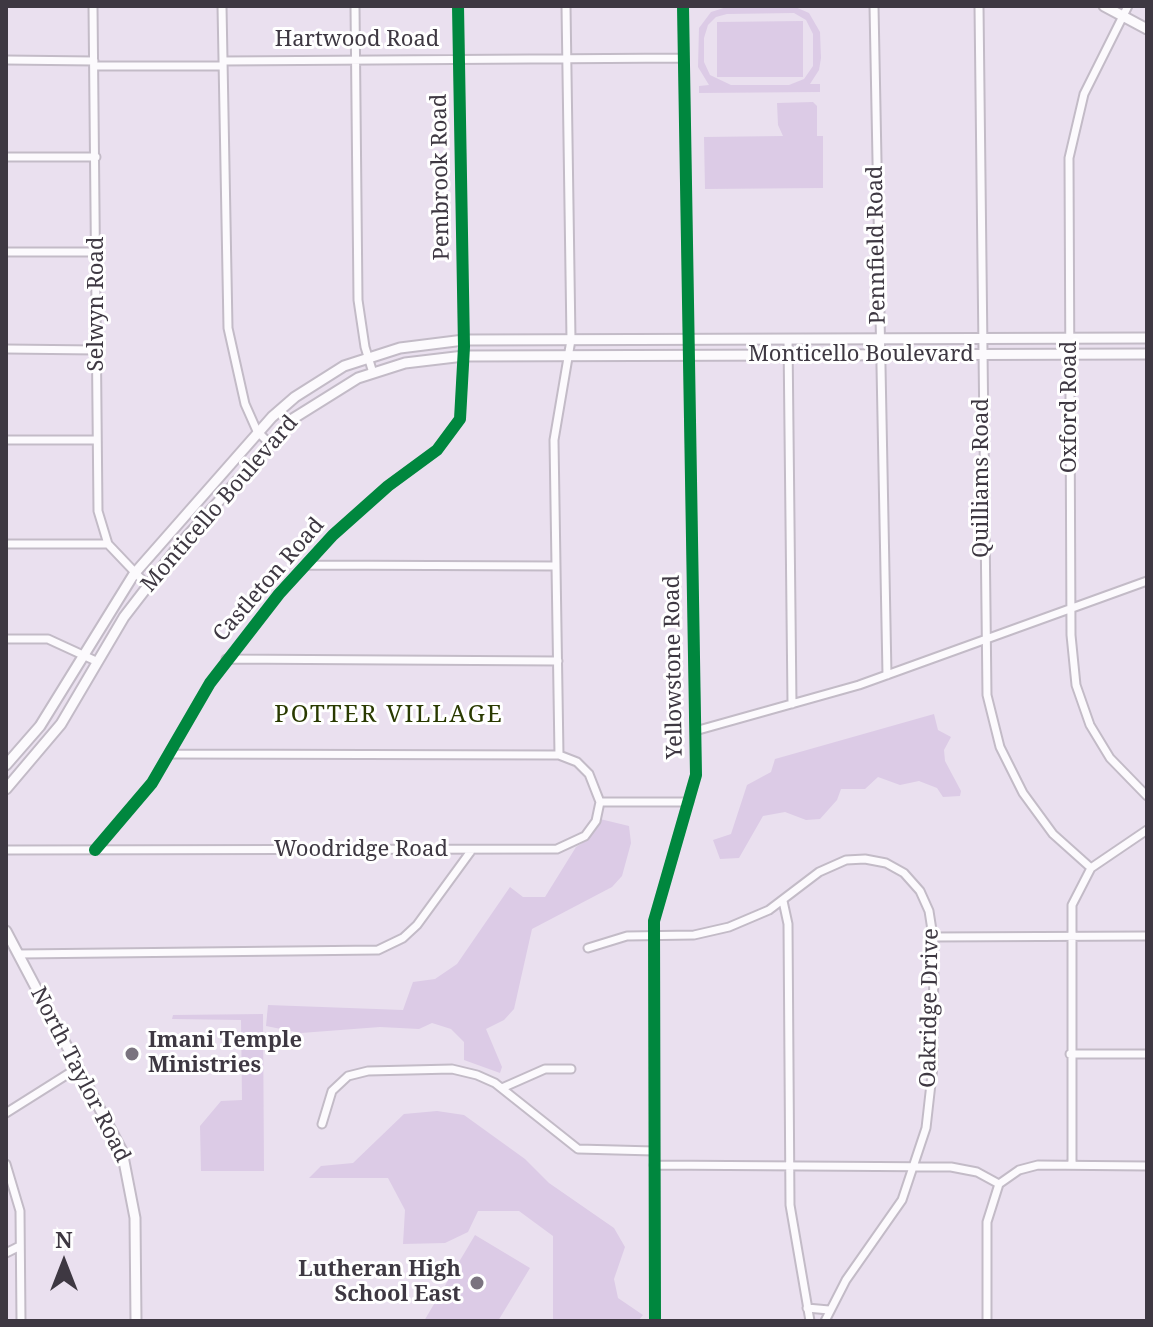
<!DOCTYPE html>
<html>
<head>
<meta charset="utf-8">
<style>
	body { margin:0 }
	#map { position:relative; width:1153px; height:1327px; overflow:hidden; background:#eae0ef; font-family:"Noto Serif",serif }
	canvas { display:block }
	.frame { position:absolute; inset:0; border:8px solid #3e3842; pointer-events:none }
	.north { position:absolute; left:24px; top:1223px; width:80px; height:80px; -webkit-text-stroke:6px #fff; paint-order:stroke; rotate:0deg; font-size:22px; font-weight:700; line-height:32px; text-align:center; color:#3e3842 }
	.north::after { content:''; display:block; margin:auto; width:28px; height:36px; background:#3e3842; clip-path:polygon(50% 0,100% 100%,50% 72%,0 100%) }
</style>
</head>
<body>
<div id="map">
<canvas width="1153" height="1327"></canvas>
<div class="frame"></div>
<div class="north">N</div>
</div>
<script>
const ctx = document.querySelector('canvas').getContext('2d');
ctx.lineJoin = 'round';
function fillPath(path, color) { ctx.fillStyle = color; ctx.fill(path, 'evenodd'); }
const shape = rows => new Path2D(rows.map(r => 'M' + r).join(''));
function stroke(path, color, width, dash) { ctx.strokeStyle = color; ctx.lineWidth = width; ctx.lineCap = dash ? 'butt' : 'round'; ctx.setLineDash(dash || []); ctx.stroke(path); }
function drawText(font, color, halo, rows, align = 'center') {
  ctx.font = font + ' "Noto Serif",serif'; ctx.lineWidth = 6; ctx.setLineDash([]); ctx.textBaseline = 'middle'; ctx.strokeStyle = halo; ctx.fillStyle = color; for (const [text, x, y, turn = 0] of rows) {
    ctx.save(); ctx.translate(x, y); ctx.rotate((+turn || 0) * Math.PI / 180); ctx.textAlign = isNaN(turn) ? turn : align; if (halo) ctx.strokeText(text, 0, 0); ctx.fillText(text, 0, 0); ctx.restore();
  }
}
const green = shape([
	[730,6,793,6,809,13,820,32,821,58,819,70,810,84,820,84,820,92,699,93,699,86,709,85,698,67,699,28,711,12],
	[794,13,806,20,813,34,813,66,804,79,789,85,731,85,710,75,704,62,704,38,708,25,716,17,727,14],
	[803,21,803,77,717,77,717,22],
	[813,102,817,106,817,136,823,136,823,188,705,189,704,137,783,136,778,125,777,103],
	[934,714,938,730,951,737,944,750,945,761,961,791,960,796,943,797,937,788,919,781,900,785,878,777,865,789,841,789,837,800,820,819,806,820,785,812,763,816,739,858,720,859,713,840,731,834,747,785,771,772,775,759],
	[600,819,629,826,631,843,622,876,612,887,532,929,514,1009,504,1020,486,1029,502,1067,500,1073,464,1060,464,1042,451,1029,432,1023,419,1029,380,1027,301,1033,266,1026,268,1005,403,1010,413,982,435,979,457,964,510,887,523,897,545,897,576,847,589,839],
	[263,1014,264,1171,201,1171,200,1126,221,1101,242,1100,241,1020,172,1019,173,1015],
	[437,1111,464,1115,525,1159,549,1183,614,1228,625,1247,614,1279,618,1298,643,1315,638,1321,553,1321,553,1236,519,1211,478,1211,468,1232,445,1243,403,1244,405,1210,388,1178,309,1178,321,1166,353,1163,404,1114],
	[475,1235,530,1268,498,1321,424,1321]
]);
const street = shape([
	[93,6,98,511,108,544,147,585],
	[222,6,228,328,245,404,257,431,269,443],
	[355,6,358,300,365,347,373,373],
	[874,6,887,675],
	[979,6,987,695,1000,747,1023,793,1053,834,1091,868],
	[1128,6,1084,94,1069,158,1071,635,1076,685,1090,725,1110,758,1147,796],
	[6,60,94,61],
	[223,61,684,58],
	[94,66,223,66],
	[6,157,96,157],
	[6,252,97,252],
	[788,339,792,704],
	[6,349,97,350],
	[6,440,96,440],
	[6,544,108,544],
	[306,565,556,566],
	[6,639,48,639,98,662],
	[226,659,558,661],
	[695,731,859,685,1147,581],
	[172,754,559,755,577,762,589,774,600,802],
	[559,755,554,440,571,340,566,6],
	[6,850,557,849,585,836,596,821,600,802,689,802],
	[95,850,152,783,210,683,279,594,333,535,388,486,437,450,460,419,464,347,458,6],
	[783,901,788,924,790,1205,810,1321],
	[933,937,1147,936],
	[588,948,627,936,694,935,729,927,769,910,819,872,846,860,865,859,886,863,904,873,920,891,929,911,934,943,933,1066,926,1128,902,1200,846,1280,825,1321],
	[19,954,378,950,403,938,417,925,471,851],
	[1070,1054,1147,1054],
	[502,1088,545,1069,571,1069],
	[6,1113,79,1067],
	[322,1124,332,1091,348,1076,368,1071,452,1069,477,1075,495,1083,578,1149,654,1151],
	[6,1164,20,1211,21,1321],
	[654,1165,951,1167,977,1172,999,1184,1019,1170,1038,1165,1147,1166],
	[1072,1165,1072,905,1091,868,1147,830],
	[6,1253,20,1246],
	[807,1308,829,1310],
	[655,1321,654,921,696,775,683,6],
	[987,1321,987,1222,999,1184]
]);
const secondary = shape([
	[1104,6,1147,29],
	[6,765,40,726,134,574,272,417,295,397,344,366,400,348,464,340,1147,338],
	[6,789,61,724,124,617,181,543,294,418,358,378,405,363,464,356,1147,354],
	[6,931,122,1151,135,1218,136,1321]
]);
const cycleway = shape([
	[95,850,152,783,210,683,279,594,333,535,388,486,437,450,460,419,464,347,458,6],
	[655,1321,654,921,696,775,683,6]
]);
const markers = [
	[132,1054,8,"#7a737f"],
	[477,1283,8,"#7a737f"]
];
const streetNames = [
	["Hartwood Road",357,40],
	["Pembrook Road",441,177,-91],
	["Pennfield Road",877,245,-91],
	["Selwyn Road",97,304,-90],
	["Monticello Boulevard",861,355],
	["Oxford Road",1070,407,-90],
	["Quilliams Road",982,478,-90],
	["Monticello Boulevard",220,504,-49],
	["Castleton Road",269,580,-49],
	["Yellowstone Road",674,667,-91],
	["Woodridge Road",361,850],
	["Oakridge Drive",930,1008,-89],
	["North Taylor Road",80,1075,63]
];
const poiNames = [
	["Imani Temple",148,1041],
	["Ministries",148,1066],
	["Lutheran High",461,1270,"right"],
	["School East",461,1295,"right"]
];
const neighbourhoodNames = [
	["POTTER VILLAGE",389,715]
];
fillPath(green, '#dccbe6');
stroke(street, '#c3bbc7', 11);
stroke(secondary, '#c3bbc7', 13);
stroke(street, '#fcfafd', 7);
stroke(secondary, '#fcfafd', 9);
stroke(cycleway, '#00873e', 12);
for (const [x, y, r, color] of markers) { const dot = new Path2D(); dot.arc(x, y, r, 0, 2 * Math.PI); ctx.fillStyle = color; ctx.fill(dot); stroke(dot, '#fff', 3); }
drawText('22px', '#3e3842', '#fff', streetNames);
drawText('bold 22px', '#3e3842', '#fff', poiNames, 'left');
ctx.letterSpacing = '2px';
drawText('24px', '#2a3a01', '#fff', neighbourhoodNames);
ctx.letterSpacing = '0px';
</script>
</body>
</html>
